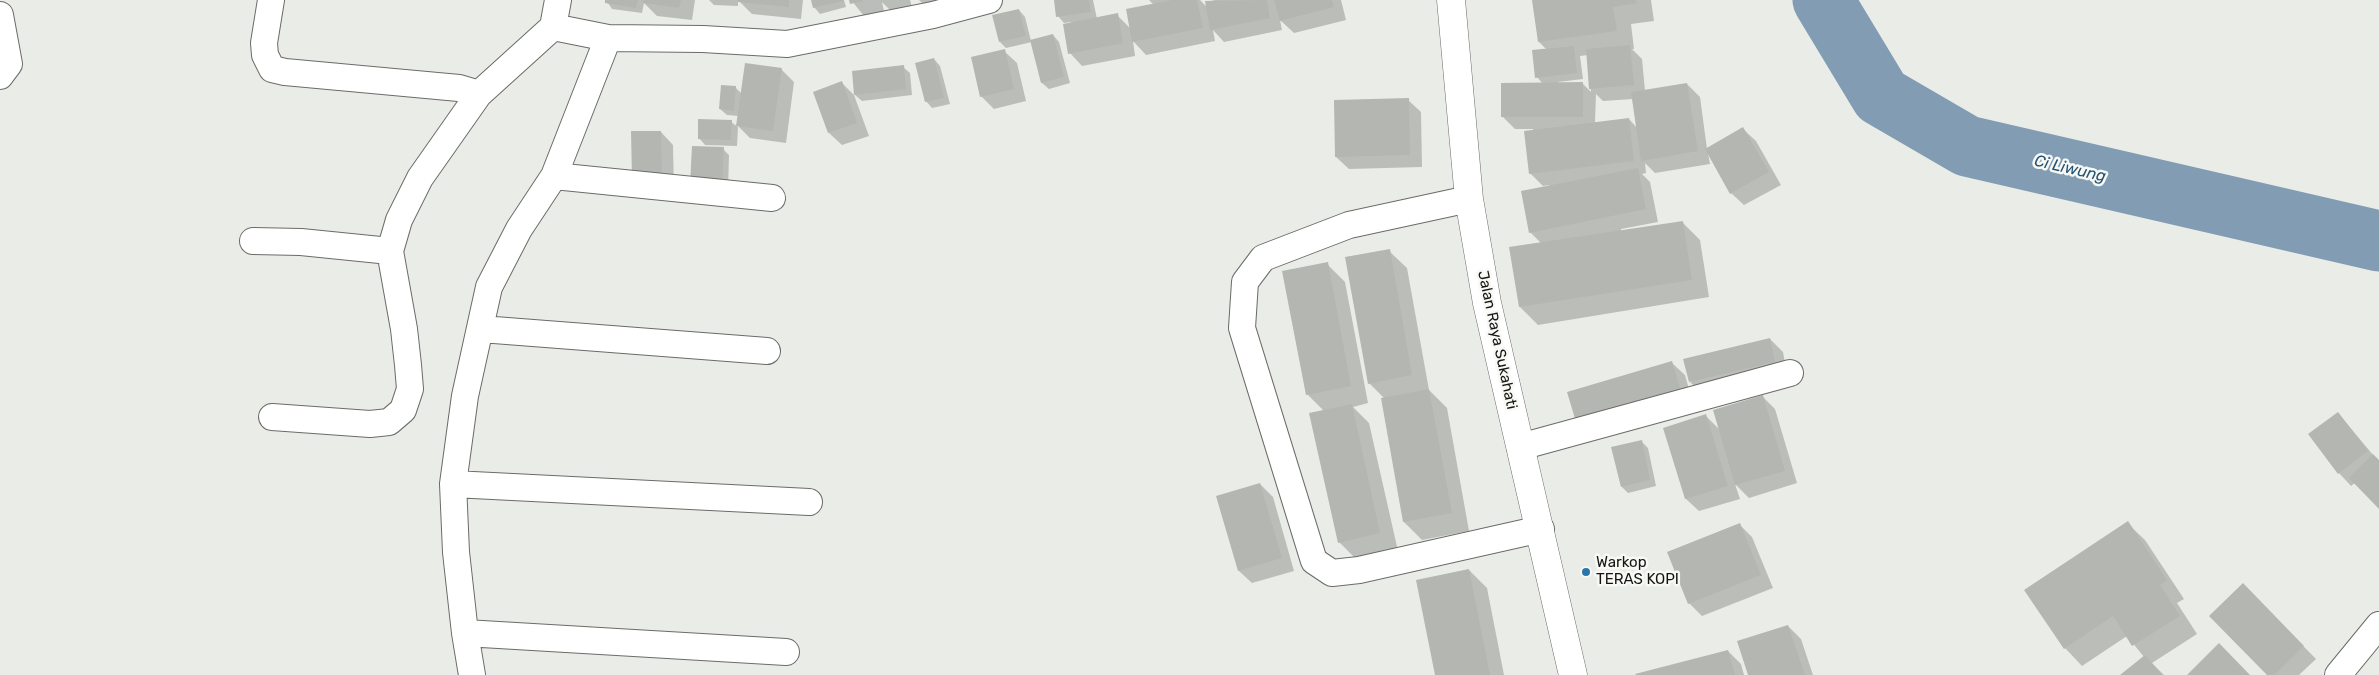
<!DOCTYPE html>
<html>
<head>
<meta charset="utf-8">
<style>
	body { margin:0 }
	canvas { display:block; background:#eaece7 }
</style>
</head>
<body>
<canvas width="2379" height="675"></canvas>
<script>
const ctx = document.querySelector('canvas').getContext('2d');
ctx.lineJoin = 'round';
function fillPath(path, color) { ctx.fillStyle = color; ctx.fill(path, 'evenodd'); }
const shape = rows => new Path2D(rows.map(r => 'M' + r).join(''));
function stroke(path, color, width, dash) { ctx.strokeStyle = color; ctx.lineWidth = width; ctx.lineCap = dash ? 'butt' : 'round'; ctx.setLineDash(dash || []); ctx.stroke(path); }
function drawText(font, color, halo, rows, align = 'center') {
  ctx.font = font + ' Rubik,sans-serif'; ctx.lineWidth = 5; ctx.setLineDash([]); ctx.textBaseline = 'middle'; ctx.strokeStyle = halo; ctx.fillStyle = color; for (const [text, x, y, turn = 0] of rows) {
    ctx.save(); ctx.translate(x, y); ctx.rotate((+turn || 0) * Math.PI / 180); ctx.textAlign = isNaN(turn) ? turn : align; if (halo) ctx.strokeText(text, 0, 0); ctx.fillText(text, 0, 0); ctx.restore();
  }
}
const shadow = shape([
	[606,0,695,0,692,20,657,16,644,3,642,13,612,9],
	[709,0,803,0,801,19,752,14,738,0,738,6,714,5],
	[812,0,844,0,846,7,820,14,814,7],
	[851,0,910,0,912,7,892,12,882,2,884,11,864,16],
	[919,0,940,0,923,4],
	[1055,0,1093,0,1097,19,1117,15,1130,28,1154,5,1149,0,1200,0,1207,7,1206,2,1215,0,1341,0,1346,20,1294,33,1280,20,1282,30,1224,42,1213,30,1215,41,1146,55,1133,41,1135,56,1082,66,1070,53,1071,22,1064,23,1058,16],
	[1533,0,1651,0,1654,21,1631,24,1634,49,1632,49,1642,59,1645,91,1687,84,1700,97,1707,149,1743,129,1756,141,1781,185,1744,205,1731,193,1708,153,1710,164,1655,173,1645,163,1646,173,1642,174,1650,182,1658,222,1621,229,1621,231,1682,222,1700,240,1709,297,1538,325,1520,307,1511,248,1542,244,1530,232,1549,187,1549,185,1543,186,1530,173,1533,129,1515,129,1502,116,1543,84,1537,77,1547,50,1539,42],
	[1588,55,1591,92,1583,84,1558,84,1558,82,1583,79,1580,56],
	[1596,94,1603,101,1633,99,1637,128,1629,119,1595,123],
	[1019,10,1025,17,1031,41,1053,35,1059,42,1070,83,1049,89,1042,83,1032,42,1006,48,1000,42],
	[1004,51,1017,63,1026,101,994,109,981,96],
	[934,59,940,66,950,104,932,108,926,101],
	[903,67,910,73,912,95,862,101,855,95],
	[781,69,794,82,786,143,750,138,738,126,739,116,727,115,720,109,735,87,742,94],
	[841,82,854,95,869,136,842,145,829,133],
	[1408,100,1421,112,1422,167,1349,169,1336,157],
	[731,122,738,127,737,146,705,145,699,138],
	[661,132,673,145,674,191,646,192],
	[723,149,729,155,728,192,698,191],
	[1389,251,1407,268,1429,390,1447,408,1469,531,1422,540,1404,522,1385,399,1369,383],
	[1327,264,1345,282,1368,403,1353,407,1369,423,1398,551,1357,560,1339,542,1324,411,1307,394],
	[1770,339,1783,352,1787,374,1703,394,1690,382],
	[1672,363,1685,375,1693,404,1590,434],
	[1762,396,1775,409,1797,483,1749,498,1735,484,1740,499,1699,511,1686,499,1706,416,1720,430],
	[2338,413,2379,462,2379,507,2355,483,2351,486,2339,473],
	[1641,441,1648,448,1656,486,1628,493,1622,487],
	[1260,484,1273,497,1294,571,1252,583,1239,571],
	[2127,523,2145,540,2184,599,2177,603,2197,634,2152,663,2164,675,2122,675,2144,657,2127,636,2082,666,2065,648],
	[1739,524,1752,537,1773,588,1702,616,1689,603],
	[1469,570,1487,588,1504,675,1436,675],
	[2243,585,2316,659,2299,675,2268,675],
	[1788,626,1801,639,1813,675,1749,675],
	[1728,651,1741,664,1744,675,1638,675]
]);
const river = shape([
	[1823,0,1881,96,1967,146,2379,241]
]);
const building = shape([
	[605,0,638,0,636,8,605,3],
	[643,0,681,0,679,8,643,3],
	[738,0,789,0,789,7,738,2],
	[811,0,843,0,843,1,813,8],
	[849,0,863,0,863,1,850,4],
	[1054,0,1089,0,1091,12,1056,17],
	[1172,0,1197,0,1203,28,1132,42,1126,9],
	[1267,0,1270,18,1210,30,1205,1],
	[1274,0,1332,0,1334,7,1280,21],
	[1532,0,1636,0,1637,3,1613,7,1617,31,1538,42],
	[1019,9,1026,36,999,42,992,15],
	[1118,13,1123,43,1068,54,1063,24],
	[1053,34,1064,77,1041,83,1030,40],
	[1630,45,1634,85,1589,89,1586,49],
	[1574,46,1577,73,1535,78,1532,50],
	[1005,49,1014,89,980,97,971,57],
	[934,58,944,98,925,102,915,63],
	[745,63,782,68,773,131,736,126],
	[904,65,906,89,854,95,852,71],
	[842,81,857,123,828,133,813,92],
	[1583,82,1583,117,1501,117,1501,83],
	[1687,83,1698,151,1641,161,1631,92],
	[721,85,736,86,734,111,719,109],
	[1409,98,1410,155,1335,157,1334,100],
	[1629,118,1634,161,1529,174,1524,131],
	[698,119,732,120,731,140,698,139],
	[1743,127,1769,172,1730,194,1705,149],
	[631,131,661,131,662,179,632,180],
	[692,146,724,147,722,186,690,185],
	[1638,168,1646,209,1529,233,1521,191],
	[1683,221,1692,280,1519,307,1509,247],
	[1390,249,1412,375,1368,384,1345,257],
	[1328,262,1351,386,1306,395,1282,271],
	[1770,338,1775,362,1689,382,1683,359],
	[1672,361,1681,391,1576,422,1567,392],
	[1429,389,1452,513,1403,522,1381,398],
	[1763,395,1785,471,1735,485,1713,410],
	[1352,404,1380,533,1338,543,1309,413],
	[2338,412,2368,451,2338,474,2308,434],
	[1706,414,1728,486,1685,499,1663,428],
	[1642,440,1650,480,1621,487,1611,447],
	[2373,454,2379,460,2379,509,2349,478],
	[1260,483,1282,558,1238,571,1216,496],
	[2128,521,2167,580,2160,585,2180,616,2132,646,2113,616,2064,649,2024,590],
	[1740,523,1761,575,1688,604,1667,552],
	[1469,569,1490,675,1435,675,1416,580],
	[2243,583,2304,646,2274,675,2267,675,2209,616],
	[1788,625,1805,675,1748,675,1737,641],
	[2219,643,2250,675,2187,675],
	[1728,650,1735,675,1636,675,1635,674],
	[2145,655,2162,675,2120,675]
]);
const minor = shape([
	[271,0,264,43,265,55,272,69,285,72,459,88,479,94],
	[0,15,9,64,0,76],
	[553,27,558,0],
	[554,176,772,198],
	[1469,199,1349,225,1263,258,1245,282,1242,328,1314,561,1332,573,1359,570,1541,529],
	[253,241,301,242,390,251],
	[481,329,767,351],
	[272,417,370,424,389,422,403,410,410,389,408,365,404,329,390,251,399,220,420,178,479,94,553,27,608,38,703,39,787,44,933,15,989,0],
	[1520,447,1790,373],
	[453,484,809,502],
	[465,633,786,652],
	[472,675,465,633,456,552,453,484,465,396,489,287,519,229,554,176,608,38],
	[2338,675,2379,625]
]);
const secondary = shape([
	[1451,0,1469,199,1487,303,1573,675]
]);
const markers = [
	[1586,572,5,"#2a76a9"]
];
const streetNames = [
	["Jalan Raya Sukahati",1497,340,78]
];
const poiNames = [
	["Warkop",1596,563],
	["TERAS KOPI",1596,580]
];
const waterNames = [
	["Ci Liwung",2070,169,13]
];
fillPath(shadow, '#0003');
stroke(river, '#829db3', 61);
fillPath(building, '#b4b6b1');
stroke(minor, '#6b6c68', 28);
stroke(secondary, '#6b6c68', 29);
stroke(minor, '#fff', 26);
stroke(secondary, '#fff', 28);
for (const [x, y, r, color] of markers) { const dot = new Path2D(); dot.arc(x, y, r, 0, 2 * Math.PI); ctx.fillStyle = color; ctx.fill(dot); stroke(dot, '#f8f9f4', 2); }
drawText('15px', '#151614', '#f8f9f4', streetNames);
drawText('15px', '#151614', '#f8f9f4', poiNames, 'left');
drawText('italic 16px', '#235273', '#f8f9f4', waterNames);
</script>
</body>
</html>
